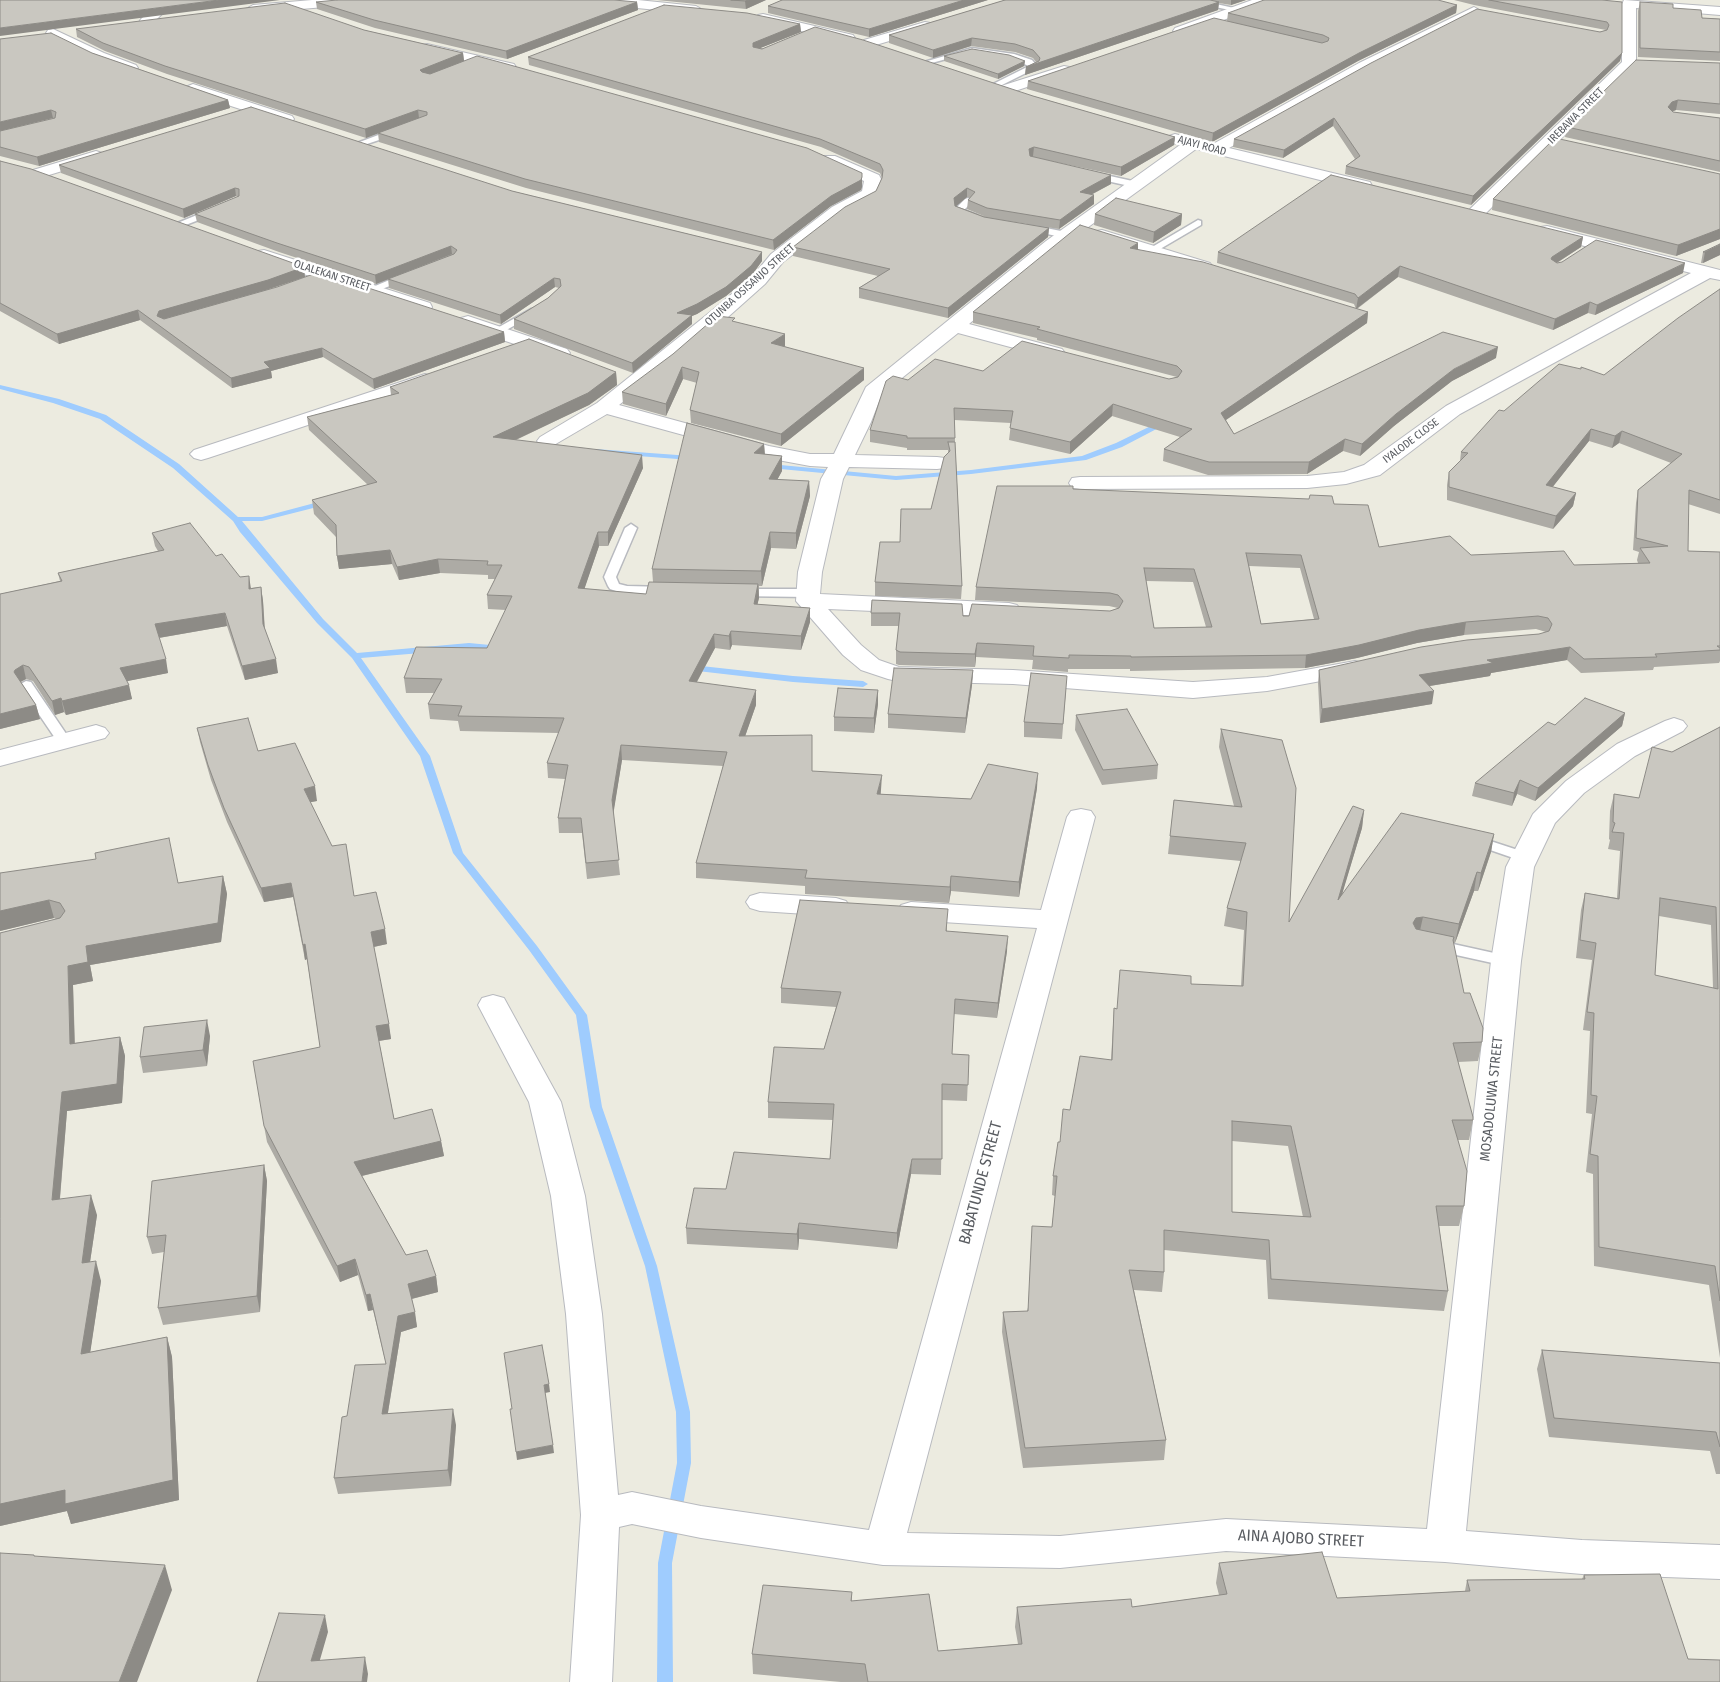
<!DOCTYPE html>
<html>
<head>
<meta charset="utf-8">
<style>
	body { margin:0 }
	canvas { display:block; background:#ecebe0 }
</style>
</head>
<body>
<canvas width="1720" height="1682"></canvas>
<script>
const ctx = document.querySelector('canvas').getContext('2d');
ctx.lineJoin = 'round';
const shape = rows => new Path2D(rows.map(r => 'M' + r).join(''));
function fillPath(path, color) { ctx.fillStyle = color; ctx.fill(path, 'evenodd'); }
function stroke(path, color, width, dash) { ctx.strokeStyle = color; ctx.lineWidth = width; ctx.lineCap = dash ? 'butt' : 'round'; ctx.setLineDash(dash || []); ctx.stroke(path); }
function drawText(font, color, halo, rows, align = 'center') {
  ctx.font = font + ' "Fira Sans Condensed",sans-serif'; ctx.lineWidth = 5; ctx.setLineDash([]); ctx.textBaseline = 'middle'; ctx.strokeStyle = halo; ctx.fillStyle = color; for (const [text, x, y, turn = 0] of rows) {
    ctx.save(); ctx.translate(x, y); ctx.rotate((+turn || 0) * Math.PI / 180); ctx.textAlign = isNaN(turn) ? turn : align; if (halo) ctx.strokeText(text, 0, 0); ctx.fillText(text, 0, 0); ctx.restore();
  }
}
const stream = shape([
	[0,385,59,399,106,415,179,464,238,517,262,517,326,500,329,500,329,504,262,521,242,521,323,619,357,653,469,643,501,646,505,649,501,652,469,649,361,658,430,756,463,853,537,946,587,1015,602,1107,657,1266,690,1412,691,1463,672,1563,673,1682,657,1682,658,1563,677,1463,676,1412,645,1266,590,1107,576,1015,529,950,453,853,420,756,352,658,317,623,240,532,233,521,173,468,100,419,53,403,0,389,0,385],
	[1161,421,1164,421,1168,423,1122,447,1086,460,971,474,896,480,770,468,766,466,770,464,896,476,971,470,1082,456,1116,443,1161,421],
	[595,449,691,456,695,458,691,460,598,453,594,451,595,449],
	[692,665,793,676,863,681,868,684,863,687,793,682,689,670,688,668,692,665]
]);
const lane = shape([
	[1182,0,1198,0,1243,10,1239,12,1182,0],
	[972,48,1014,54,1032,60,1038,67,996,88,993,88,993,84,1029,66,1009,58,972,52,928,64,924,62,972,48],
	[397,128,401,131,400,133,361,146,357,143,397,128],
	[1092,172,1137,182,1139,184,1134,187,1089,177,1089,173,1092,172],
	[968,198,973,201,964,210,977,215,977,219,971,219,953,211,965,199,968,198],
	[214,208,217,209,217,213,183,226,180,227,175,224,214,208],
	[1198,220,1201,221,1201,225,1155,252,1149,252,1147,250,1198,220],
	[1031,225,1066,232,1071,235,1066,238,1028,230,1028,226,1031,225],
	[406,273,410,274,410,278,377,291,369,291,368,289,406,273],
	[531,309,535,310,535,314,501,333,493,333,492,331,531,309],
	[631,524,637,528,616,577,619,584,627,586,667,587,672,588,673,591,672,594,625,594,610,589,608,586,604,577,625,528,631,524],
	[740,589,808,589,814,593,808,597,735,596,734,593,735,590,740,589],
	[26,681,31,682,71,741,69,744,59,744,57,741,19,685,26,681],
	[1472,835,1530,854,1533,857,1530,860,1525,862,1467,842,1465,839,1467,836,1472,835],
	[1435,940,1512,957,1514,961,1512,965,1506,966,1429,949,1427,945,1429,941,1435,940]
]);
const street = shape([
	[161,0,176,0,151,25,141,25,139,22,141,19,161,0],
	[312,0,368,0,361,4,253,13,246,9,253,5,312,0],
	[591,0,638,0,696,6,703,10,696,14,598,4,591,0],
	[1252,0,1272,0,1270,3,1185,34,1175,34,1173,31,1175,28,1252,0],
	[1624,0,1720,7,1720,15,1636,8,1636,63,1634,66,1482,217,1476,218,1470,217,1467,213,1470,209,1622,62,1622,4,1624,0],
	[1474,7,1481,11,1479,14,1369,69,1229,148,1370,182,1372,186,1370,190,1364,191,1196,149,1058,249,969,324,1062,349,1065,353,1062,357,1055,359,958,333,882,394,871,422,855,455,937,457,945,458,948,463,945,468,937,469,849,467,843,479,822,572,820,594,1009,603,1017,605,1021,610,1017,615,1009,617,828,609,861,645,879,660,899,667,1013,670,1193,682,1267,677,1355,661,1364,663,1367,668,1364,673,1267,691,1193,698,1013,684,897,681,888,679,861,670,843,655,796,601,798,572,821,479,828,467,810,466,767,458,607,414,554,445,547,447,540,445,537,441,540,437,597,403,714,309,753,276,771,254,832,207,862,191,864,181,823,162,821,159,823,156,835,156,879,175,881,179,880,187,875,198,844,215,783,262,765,284,728,317,619,405,769,446,810,454,834,454,866,387,1046,241,1180,145,1169,142,1167,139,1169,136,1175,134,1213,144,1359,63,1474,7],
	[763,14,853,35,855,38,853,41,848,42,758,21,756,18,758,15,763,14],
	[925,22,930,23,932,26,930,29,869,47,864,46,862,43,864,40,925,22],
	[53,29,104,53,136,65,138,68,136,71,131,72,94,59,48,36,46,33,48,30,53,29],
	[427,44,514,64,516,67,514,70,509,71,422,51,420,48,422,45,427,44],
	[1064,66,1069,67,1071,70,1069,73,1006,94,1001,92,998,89,1001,86,1064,66],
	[193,84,292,116,294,119,292,122,280,122,188,92,185,89,188,86,193,84],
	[96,151,102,153,104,156,102,159,39,178,33,176,31,173,33,170,96,151],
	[1547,226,1720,270,1720,280,1710,278,1460,414,1380,475,1346,484,1307,488,1080,489,1072,488,1069,483,1072,478,1080,477,1307,476,1344,472,1364,465,1446,406,1691,273,1541,235,1538,231,1541,227,1547,226],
	[1102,230,1210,263,1213,267,1210,271,1204,272,1096,239,1093,235,1096,231,1102,230],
	[264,250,430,303,432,307,430,311,423,313,416,311,258,259,255,255,258,251,264,250],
	[468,316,567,349,570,353,567,357,560,359,553,357,461,326,459,322,461,318,468,316],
	[425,374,432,376,435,380,432,384,208,458,201,460,194,458,190,454,194,450,425,374],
	[1674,718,1683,721,1687,726,1683,731,1635,756,1584,793,1555,823,1534,867,1521,961,1466,1531,1582,1540,1720,1545,1720,1579,1582,1574,1445,1562,1226,1551,1060,1568,883,1565,701,1538,632,1524,619,1527,612,1682,570,1682,581,1515,566,1314,551,1196,529,1102,478,1005,482,998,493,995,504,998,561,1102,585,1196,602,1314,618,1495,632,1492,701,1506,869,1530,1037,928,911,920,901,917,897,911,901,905,911,902,1041,910,1067,817,1071,811,1081,809,1091,811,1095,817,907,1533,1060,1536,1226,1519,1427,1529,1491,961,1506,867,1533,814,1566,781,1617,744,1665,721,1674,718],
	[96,725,105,728,109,733,105,738,0,766,0,750,96,725],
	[760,893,836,898,846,901,850,907,846,913,836,916,760,911,750,908,746,902,750,896,760,893]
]);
const wall = shape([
	[657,0,766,0,746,9],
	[782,0,988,0,869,37,768,13,768,6],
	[1005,0,1246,0,1231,5,1219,3,1218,10,1025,75,1026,67,1036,62,1033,58,1015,52,971,46,933,58,889,43,889,35],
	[1454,0,1602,0,1622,53,1620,61,1471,205,1345,174,1346,166,1355,159,1333,126,1283,158,1233,147,1234,139,1606,30,1474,5],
	[316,2,637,2,638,10,507,59,375,28,317,9],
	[1640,2,1673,8,1702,18,1720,19,1720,61,1638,57,1638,11],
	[1457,5,1456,13,1358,61,1212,142,1027,89,1028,81,1227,21,1228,13],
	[800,24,801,32,760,48,1033,96,1175,137,1174,145,1121,176,1032,157,1111,184,1091,195,1094,195,1094,204,1059,229,1002,220,1049,228,1048,237,948,318,859,298,859,288,878,276,793,256,793,247,876,191,882,178,880,173,821,147,529,65,528,57],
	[967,197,970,198,968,200,967,209,986,217,956,206],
	[76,29,364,30,463,53,464,61,862,187,861,190,831,206,774,250,526,188,379,142,378,133,366,138,167,74,105,51,77,37],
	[92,53,228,100,230,108,39,166,0,156,0,131,54,119,53,118,0,131],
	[944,56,1025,61,1024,66,998,79,944,61],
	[1720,63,1720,114,1676,110,1672,112,1720,118,1720,172,1565,137,1567,127],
	[0,161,305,277,269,289,504,332,505,342,374,389,323,357,271,371,272,378,232,388,140,320,59,344,0,311],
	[59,165,512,191,762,252,762,261,752,275,726,296,697,314,692,316,692,324,633,373,514,329,514,319,548,298,559,288,555,287,501,324,389,288,388,279,452,254,376,284,279,252,197,222,195,214,238,197,236,196,184,218,61,173],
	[1720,174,1720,239,1676,256,1492,210,1493,199],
	[1095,214,1182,214,1181,225,1153,243,1094,225],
	[1583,237,1581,247,1557,263,1683,273,1595,315,1588,313,1553,330,1398,277,1357,309,1368,312,1367,323,1226,420,1234,434,1496,358,1452,381,1394,426,1360,456,1343,451,1307,474,1208,475,1163,461,1164,449,1180,437,1112,416,1070,454,1009,440,1011,423,954,420,962,586,961,599,875,596,875,582,900,542,931,509,948,453,948,450,907,450,907,448,870,442,870,430,908,380,983,371,1169,379,1177,377,1037,340,1037,338,973,323,973,312,1138,250,1356,309,1354,304,1217,263,1218,252],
	[1720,244,1720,255,1703,263,1701,263,1703,252],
	[1720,289,1720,514,1688,504,1688,551,1720,552,1720,661,1719,663,1654,667,1653,670,1581,673,1567,660,1491,673,1490,676,1430,686,1432,704,1320,723,1318,683,1319,670,1539,634,1546,632,1536,629,1464,635,1417,643,1357,658,1305,668,1130,671,1130,669,1068,669,1068,672,1032,669,1033,660,976,657,975,667,899,665,896,664,896,650,899,626,871,626,871,613,872,600,969,616,1110,611,1118,608,1109,606,975,600,976,587,1073,489,1334,504,1379,547,1574,565,1638,563,1637,560,1639,552,1633,550,1636,503,1638,490,1671,463,1619,443,1612,448,1589,441,1552,487,1576,493,1573,506,1553,529,1447,500,1447,485,1449,472,1460,461,1461,452,1504,411,1604,375],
	[1249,566,1300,568,1314,619,1261,624],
	[1146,581,1193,582,1206,627,1154,628],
	[735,322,785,346,784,346,864,380,781,446,691,423,690,410,697,383,683,379,666,416,623,404,622,392],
	[616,372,617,385,589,405,516,440,643,468,608,546,599,546,584,589,646,594,653,582,652,569,764,444,765,454,782,456,782,471,777,480,809,481,810,496,796,549,771,548,762,586,759,586,759,598,757,605,810,608,810,622,801,650,732,645,730,650,715,648,697,682,756,705,745,736,812,771,881,790,881,794,971,799,1037,788,1019,897,951,891,949,903,805,894,805,886,696,878,696,863,723,766,622,760,613,813,620,875,587,879,582,833,559,833,558,818,565,779,548,778,547,763,559,733,460,731,458,721,430,719,428,704,434,693,406,693,404,678,487,648,506,610,488,609,487,595,495,579,488,579,488,575,440,573,399,580,392,564,339,569,337,556,336,537,314,514,312,500,368,485,309,430,307,417,391,395,390,387],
	[152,533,216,556,240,577,251,588,261,587,263,601,265,629,278,673,245,680,227,626,159,638,168,673,127,681,132,699,66,715,64,712,55,715,33,681,26,679,21,682,36,705,40,719,0,729,0,594,60,581,58,573,158,551,155,546],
	[973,670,972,685,965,733,888,728,888,714],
	[878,690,878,704,874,733,834,731,834,717],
	[1066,690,1062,739,1024,737,1024,722],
	[1625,713,1622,726,1535,801,1517,794,1512,806,1472,796,1475,783,1555,725],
	[1076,715,1158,765,1157,779,1102,785,1075,730],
	[1720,727,1720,1358,1709,1285,1594,1266,1593,1174,1586,1172,1592,1114,1586,1113,1590,1031,1583,1030,1592,960,1576,958,1581,910,1585,893,1617,898,1620,851,1608,849,1610,840,1609,839,1610,811,1614,794,1639,798,1672,752],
	[1659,916,1711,925,1713,988,1655,975],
	[197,728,258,751,317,801,310,802,354,896,387,944,374,947,391,1039,379,1041,394,1119,441,1141,444,1156,362,1176,406,1255,436,1276,438,1292,412,1299,417,1327,401,1332,388,1413,456,1425,451,1486,338,1494,334,1478,347,1416,386,1364,373,1310,368,1311,358,1275,340,1282,267,1142,264,1126,320,1047,307,959,305,960,293,897,264,902,227,822,211,780,200,742],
	[1221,729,1289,922,1364,810,1362,828,1342,893,1494,834,1491,852,1478,891,1474,891,1455,943,1453,943,1464,993,1482,1042,1478,1061,1458,1062,1473,1120,1469,1140,1458,1140,1464,1206,1459,1226,1439,1226,1448,1291,1444,1311,1268,1299,1266,1260,1164,1250,1164,1272,1162,1292,1134,1290,1166,1440,1164,1460,1023,1468,1002,1332,1003,1312,1027,1311,1052,1227,1055,1196,1052,1195,1053,1176,1060,1142,1070,1110,1111,1060,1114,1008,1117,1009,1191,984,1241,986,1244,930,1224,926,1227,908,1241,861,1168,854,1174,800,1234,806,1219,747],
	[1232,1141,1288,1146,1303,1217,1232,1212],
	[0,873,178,883,223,876,227,894,221,942,90,965,93,981,73,985,75,1043,120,1037,125,1056,122,1103,67,1111,60,1199,97,1215,90,1262,101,1281,90,1352,167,1337,172,1357,179,1500,71,1524,67,1511,0,1526,56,919,54,918,0,931],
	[947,924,947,931,1007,951,997,1018,954,1014,952,1054,969,1055,967,1101,942,1100,941,1175,911,1174,897,1249,799,1239,798,1250,687,1244,686,1228,726,1189,830,1159,833,1120,768,1118,768,1102,824,1049,836,1007,781,1003,781,988],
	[210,1036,207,1066,143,1073,140,1057],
	[264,1165,267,1181,260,1312,163,1325,158,1308,164,1252,152,1254,147,1237],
	[1542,1350,1720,1363,1720,1474,1716,1474,1710,1451,1549,1437,1537,1369],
	[1219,1563,1337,1598,1465,1591,1467,1580,1582,1579,1584,1575,1688,1659,1720,1682,841,1682,753,1674,752,1654,852,1592,852,1601,938,1651,1018,1644,1015,1627,1017,1607,1132,1607,1219,1595,1216,1583]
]);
const shadedWall = shape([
	[219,0,280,0,0,36,0,28],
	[749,0,766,0,746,9,745,1],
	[964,0,988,0,869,37,869,29],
	[1231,0,1246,0,1231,5],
	[637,2,638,10,507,59,506,51],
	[1219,2,1218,10,1025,75,1026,67],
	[1457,5,1456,13,1358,61,1212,142,1213,133,1359,53],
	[800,24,801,32,753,51,753,43],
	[972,38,971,46,933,58,933,50],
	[463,53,464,61,421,78,420,70],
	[1622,53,1620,61,1471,205,1473,196],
	[1025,61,1024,66,998,79,998,74],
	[228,100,230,108,39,166,37,157],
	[1678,100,1676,110,1670,112,1668,107,1672,102],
	[51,110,53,118,0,131,0,122],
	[418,110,419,118,366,138,365,129],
	[1334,118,1333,126,1283,158,1284,150],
	[1175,137,1174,145,1121,176,1121,167],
	[1034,147,1033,156,1028,158,1029,149],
	[1111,175,1111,184,1079,201,1080,192],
	[862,177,862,187,861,190,831,206,774,250,773,240,831,196],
	[235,188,236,196,184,218,183,209],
	[967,188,967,197,954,208,954,198],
	[1094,195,1094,204,1059,229,1060,220],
	[1182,214,1181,225,1153,243,1154,232],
	[1049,228,1048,237,948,318,948,308],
	[1720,229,1720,239,1676,256,1678,245],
	[1583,237,1581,247,1550,267,1552,257],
	[1138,243,1138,253,1130,248],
	[1720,245,1720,255,1703,263,1705,252],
	[451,246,452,254,376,284,375,275],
	[762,252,762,261,752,275,726,296,697,314,692,316,692,324,633,373,632,363,677,313],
	[1685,263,1683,273,1595,315,1597,305],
	[1400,266,1398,277,1356,309,1358,298],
	[304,267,305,277,269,289,160,320,157,316,159,311],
	[554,278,555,287,501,324,500,315],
	[1590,302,1588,313,1553,330,1555,319],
	[138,310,140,320,59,344,57,334],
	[1368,312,1367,323,1220,424,1221,413],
	[504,332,505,342,374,389,373,379],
	[785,334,785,346,772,355,771,343],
	[1498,347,1496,358,1452,381,1394,426,1360,456,1362,444,1396,414,1454,369],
	[322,348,323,357,271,371,272,378,232,388,231,378,264,362],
	[682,367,683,379,666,416,666,404],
	[864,368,864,380,781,446,781,434],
	[616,372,617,385,589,405,494,450,493,437],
	[1113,404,1112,416,1070,454,1070,442],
	[1591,429,1589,441,1544,498,1546,485],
	[1622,431,1619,443,1612,448,1615,436],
	[1345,439,1343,451,1307,474,1309,462],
	[764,444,765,459,754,453],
	[642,455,643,468,608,546,608,532],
	[782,456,782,471,769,495,769,479],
	[809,481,810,496,796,549,796,533],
	[1576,493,1573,506,1553,529,1556,516],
	[598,532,599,546,580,602,578,588],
	[770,532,771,548,762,586,761,571],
	[390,550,392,564,339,569,337,556],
	[438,559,440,573,399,580,397,567],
	[249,576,251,589,249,589],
	[758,584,759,598,754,619,754,604],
	[261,587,263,601,265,638,263,624],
	[810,608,810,622,801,650,801,636],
	[225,613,227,626,158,638,155,624],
	[1466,622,1464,635,1417,643,1357,658,1305,668,1306,655,1419,630],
	[731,631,732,645,730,650,729,636],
	[714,634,715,648,689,696,689,681],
	[977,643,976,657,975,667,975,654],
	[1570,647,1567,660,1491,673,1490,676,1417,688,1419,675,1487,660],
	[166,659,168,673,123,682,120,668],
	[276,659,278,673,245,680,242,666],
	[23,665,26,679,18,683,14,672,15,670],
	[973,670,972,685,965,733,966,718],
	[129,685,132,699,66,715,62,701],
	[756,690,756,705,740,751,739,736],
	[878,690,878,704,874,733,874,718],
	[1434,691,1432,704,1320,723,1322,709],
	[61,698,64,712,55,715,52,701],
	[36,705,40,719,0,729,0,714],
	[1625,713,1622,726,1535,801,1538,788],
	[621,745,622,760,613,816,612,800],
	[1038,773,1037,788,1019,897,1019,882],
	[882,775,881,790,877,809,877,794],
	[1520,780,1517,794,1512,806,1514,793],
	[315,786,317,801,306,803,304,789],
	[1364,810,1362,828,1335,918,1338,900],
	[1494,834,1491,852,1478,891,1481,873],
	[1477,872,1474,891,1455,943,1459,924],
	[223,876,227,894,221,942,90,965,93,981,73,985,75,1063,70,1044,68,966,86,946],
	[951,876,951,891,949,903,950,887],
	[291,883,293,897,264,902,261,888],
	[49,900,54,918,0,931,0,911],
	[1423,917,1419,935,1413,923,1416,918],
	[385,929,387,944,373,947,371,932],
	[1008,936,1007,951,997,1018,998,1003],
	[305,944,307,959,305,960,303,945],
	[207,1020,210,1036,207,1066,203,1050],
	[389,1024,391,1039,378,1041,376,1026],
	[120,1037,125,1056,122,1103,67,1111,58,1220,52,1200,62,1092],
	[441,1141,444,1156,357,1177,354,1162],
	[912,1159,911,1174,897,1249,897,1233],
	[264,1165,267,1181,260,1312,257,1296],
	[91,1195,97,1215,87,1282,82,1263],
	[799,1223,799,1239,798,1250,797,1234],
	[355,1259,358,1275,340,1282,337,1266],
	[96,1261,101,1281,87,1374,81,1354],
	[436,1276,438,1292,411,1299,408,1284],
	[370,1294,373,1310,368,1311,366,1295],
	[415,1312,417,1327,401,1332,385,1430,382,1414,398,1316],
	[167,1337,172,1357,179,1500,71,1524,67,1511,0,1526,0,1504],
	[549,1384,550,1392,545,1393,544,1385],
	[453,1409,456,1425,451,1486,448,1470],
	[553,1445,554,1453,517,1460,516,1452],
	[165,1565,172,1590,137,1682,119,1682],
	[325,1615,328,1632,315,1677,311,1661],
	[365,1657,368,1674,367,1682,362,1682]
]);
const building = shape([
	[0,0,219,0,0,28,0,0],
	[337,0,614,0,637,2,506,51,374,20,316,2,337,0],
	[731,0,749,0,745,1,731,0],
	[782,0,964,0,869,29,768,6,782,0],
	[1005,0,1210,0,1219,2,1026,67,1039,61,1040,58,1033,50,1015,44,972,38,933,50,889,35,1005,0],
	[1264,0,1438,0,1457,5,1359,53,1213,133,1028,81,1214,18,1322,43,1328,41,1329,38,1323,35,1228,13,1264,0],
	[1489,0,1602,0,1622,2,1622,53,1473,196,1346,166,1360,156,1334,118,1284,150,1234,139,1371,63,1477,9,1600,32,1607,30,1609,25,1607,22,1489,0],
	[1640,2,1673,4,1673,8,1701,10,1702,18,1720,19,1720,52,1640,48,1640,2],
	[285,3,364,30,463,53,420,70,422,72,430,74,477,56,503,63,807,148,862,173,862,177,861,180,831,196,773,240,525,179,378,133,427,115,427,112,418,110,365,129,165,66,103,43,76,29,285,3],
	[664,5,747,13,800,24,753,43,753,47,762,49,815,27,863,40,1033,96,1175,137,1121,167,1034,147,1029,149,1030,156,1111,175,1080,192,1094,195,1060,220,987,208,968,200,975,192,967,188,954,198,955,206,984,217,1049,228,948,308,859,288,890,269,793,247,845,207,876,191,882,178,883,170,880,164,820,139,528,57,664,5],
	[51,33,92,53,228,100,37,157,0,147,0,131,55,118,56,112,51,110,0,122,0,39,51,33],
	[972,49,1009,55,1025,61,998,74,944,56,972,49],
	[1636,60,1720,63,1720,104,1678,100,1672,102,1668,107,1673,112,1720,118,1720,161,1567,127,1636,60],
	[251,107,512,191,762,252,751,266,726,287,697,304,677,313,692,315,632,363,514,319,548,298,561,286,560,279,554,278,500,315,388,279,454,254,457,250,451,246,375,275,277,243,195,214,239,196,239,189,235,188,183,209,59,165,251,107],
	[1555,138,1720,174,1720,229,1678,245,1493,199,1555,138],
	[0,161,31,169,304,267,268,280,159,311,157,316,164,319,277,287,319,272,504,332,373,379,322,348,264,362,270,368,231,378,138,310,57,334,0,303,0,161],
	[1331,175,1583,237,1552,257,1551,259,1557,263,1562,262,1596,240,1685,263,1597,305,1590,302,1555,319,1400,266,1358,298,1355,294,1218,252,1331,175],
	[1116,198,1182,214,1154,232,1095,214,1116,198],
	[1080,225,1138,243,1130,248,1203,262,1368,312,1221,413,1234,434,1443,332,1498,347,1454,369,1396,414,1362,444,1345,439,1309,462,1209,462,1164,449,1192,429,1113,404,1070,442,1010,428,1013,411,954,408,955,438,907,438,907,436,870,430,886,381,893,376,908,380,935,359,983,371,1022,341,1169,379,1178,377,1182,371,1177,366,1037,329,1040,327,973,312,1080,225],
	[1720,244,1720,245,1705,252,1703,252,1720,244],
	[1720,289,1720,500,1689,490,1688,551,1720,552,1720,646,1717,646,1720,648,1720,650,1655,654,1657,657,1584,659,1570,647,1487,660,1493,663,1419,675,1434,691,1322,709,1319,670,1421,647,1467,640,1539,634,1549,631,1552,624,1548,618,1538,616,1466,622,1419,630,1359,645,1306,655,1131,657,1131,656,1069,655,1069,658,1033,656,1034,646,977,643,975,654,900,652,896,650,900,613,871,613,872,600,962,604,963,616,969,616,972,604,1110,611,1119,608,1123,601,1118,595,1110,593,976,587,997,486,1073,486,1073,489,1309,499,1310,495,1332,496,1334,504,1368,505,1379,547,1450,536,1471,555,1564,551,1574,565,1650,563,1640,548,1668,546,1636,538,1638,490,1682,454,1622,431,1615,436,1591,429,1546,485,1576,493,1556,516,1449,487,1449,472,1468,453,1461,452,1499,410,1504,411,1559,364,1581,369,1581,367,1604,375,1678,318,1720,289],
	[1246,553,1301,555,1319,619,1261,624,1246,553],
	[1144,568,1194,569,1212,627,1154,628,1144,568],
	[717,316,735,318,732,321,785,334,771,343,864,368,781,434,690,410,699,372,682,367,666,404,622,392,673,354,717,316],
	[529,339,616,372,588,393,493,437,642,455,608,532,598,532,578,588,646,594,649,582,758,584,754,604,810,608,801,636,731,631,729,636,714,634,689,681,756,690,739,736,812,735,812,771,882,775,877,794,971,799,988,764,1038,773,1019,882,951,876,950,887,805,878,807,870,696,863,727,752,621,745,612,800,619,860,586,863,581,818,558,818,568,765,547,763,564,718,458,716,462,706,428,704,442,679,404,678,416,647,487,648,512,596,487,595,502,565,487,565,488,561,438,559,397,567,390,550,337,556,336,525,312,500,377,482,307,417,399,393,390,387,529,339],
	[687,423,764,444,754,453,782,456,769,479,809,481,796,533,770,532,761,571,652,569,687,423],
	[948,442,955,442,962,586,875,582,880,542,900,542,901,509,931,509,944,457,950,451,948,442],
	[190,523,216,556,222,554,240,577,249,576,249,589,261,587,263,624,276,659,242,666,225,613,155,624,166,659,120,668,129,685,62,701,61,698,52,701,29,667,23,665,15,670,14,672,36,705,0,714,0,594,62,581,58,573,164,550,152,533,190,523],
	[894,668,973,670,966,718,888,714,894,668],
	[1031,673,1067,676,1063,724,1024,722,1031,673],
	[838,688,878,690,874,718,834,717,838,688],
	[1585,698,1625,713,1538,788,1520,780,1514,793,1475,783,1548,722,1555,725,1585,698],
	[1127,709,1158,765,1103,770,1076,715,1127,709],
	[248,718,258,751,295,743,315,786,304,789,332,846,346,844,354,896,376,892,385,929,371,932,389,1024,376,1026,394,1119,432,1109,441,1141,354,1162,406,1255,427,1250,436,1276,408,1284,415,1312,398,1316,382,1414,453,1409,448,1470,334,1478,342,1417,347,1416,355,1365,386,1364,370,1294,366,1295,355,1259,337,1266,264,1126,253,1061,320,1047,305,944,303,945,291,883,261,888,224,808,208,765,197,728,248,718],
	[1720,727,1720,1301,1715,1266,1599,1247,1598,1156,1590,1154,1597,1096,1591,1095,1594,1013,1587,1012,1596,943,1580,940,1585,893,1619,899,1624,833,1612,832,1615,823,1613,822,1614,794,1639,798,1652,747,1672,752,1720,727],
	[1660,898,1716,907,1718,989,1655,975,1660,898],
	[1221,729,1282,740,1296,788,1289,922,1353,806,1364,810,1338,900,1401,813,1494,834,1481,873,1477,872,1459,924,1423,917,1416,918,1413,923,1416,929,1454,937,1453,940,1464,993,1470,993,1483,1028,1482,1042,1453,1043,1473,1117,1473,1120,1452,1120,1467,1171,1464,1206,1436,1206,1448,1291,1271,1279,1269,1240,1164,1230,1164,1272,1129,1270,1166,1440,1025,1448,1003,1312,1028,1311,1032,1226,1052,1227,1057,1176,1053,1176,1058,1142,1060,1142,1063,1109,1070,1110,1080,1056,1112,1060,1114,1008,1117,1009,1120,970,1191,976,1191,984,1243,986,1247,912,1227,908,1246,843,1170,836,1174,800,1242,807,1221,729],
	[1232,1121,1291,1126,1311,1217,1232,1212,1232,1121],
	[169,838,178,883,223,876,218,923,86,946,88,962,68,966,70,1044,120,1037,117,1084,62,1092,52,1200,91,1195,82,1263,96,1261,81,1354,167,1337,173,1480,65,1504,65,1490,0,1504,0,933,60,918,65,911,60,903,49,900,0,911,0,873,96,859,95,853,169,838],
	[800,900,948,909,946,931,1008,936,998,1003,955,999,952,1054,969,1055,968,1085,942,1084,942,1159,912,1159,897,1233,799,1223,797,1234,686,1228,694,1188,726,1189,734,1152,830,1159,834,1104,768,1102,774,1047,824,1049,841,992,781,988,800,900],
	[207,1020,203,1050,140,1057,144,1027,207,1020],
	[264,1165,257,1296,158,1308,166,1235,147,1237,152,1181,264,1165],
	[542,1345,549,1384,544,1385,553,1445,516,1452,510,1409,512,1409,504,1353,542,1345],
	[1542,1350,1720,1363,1720,1447,1716,1432,1554,1418,1542,1350],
	[1322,1552,1337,1598,1470,1591,1467,1580,1585,1579,1584,1575,1660,1574,1688,1659,1720,1660,1720,1682,868,1682,865,1664,752,1654,763,1585,852,1592,851,1601,929,1594,938,1651,1022,1644,1017,1607,1131,1599,1132,1607,1227,1594,1219,1563,1322,1552],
	[0,1553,34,1555,34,1556,165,1565,119,1682,0,1682,0,1553],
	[279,1613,325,1615,311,1661,365,1657,362,1682,257,1682,279,1613]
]);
const farStreetnames = [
	["IREBAWA STREET",1576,116,-45],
	["AJAYI ROAD",1202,146,15],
	["OLALEKAN STREET",332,276,18],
	["OTUNBA OSISANJO STREET",750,285,-42],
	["IYALODE CLOSE",1411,441,-37]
];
const streetNames = [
	["MOSADOLUWA STREET",1492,1099,-84]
];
const nearStreetnames = [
	["BABATUNDE STREET",981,1183,-75],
	["AINA AJOBO STREET",1301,1539,3]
];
fillPath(stream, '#9fccfe');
stroke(lane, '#b8babf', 3);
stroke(street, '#b8babf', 2);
fillPath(lane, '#fff');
fillPath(street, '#fff');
fillPath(wall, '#adaba5');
fillPath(shadedWall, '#8d8b86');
fillPath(building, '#c9c7c0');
stroke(building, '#8d8b86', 1);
drawText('11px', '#595c61', '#fff', farStreetnames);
drawText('14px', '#595c61', '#fff', streetNames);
drawText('16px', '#595c61', '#fff', nearStreetnames);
</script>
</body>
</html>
